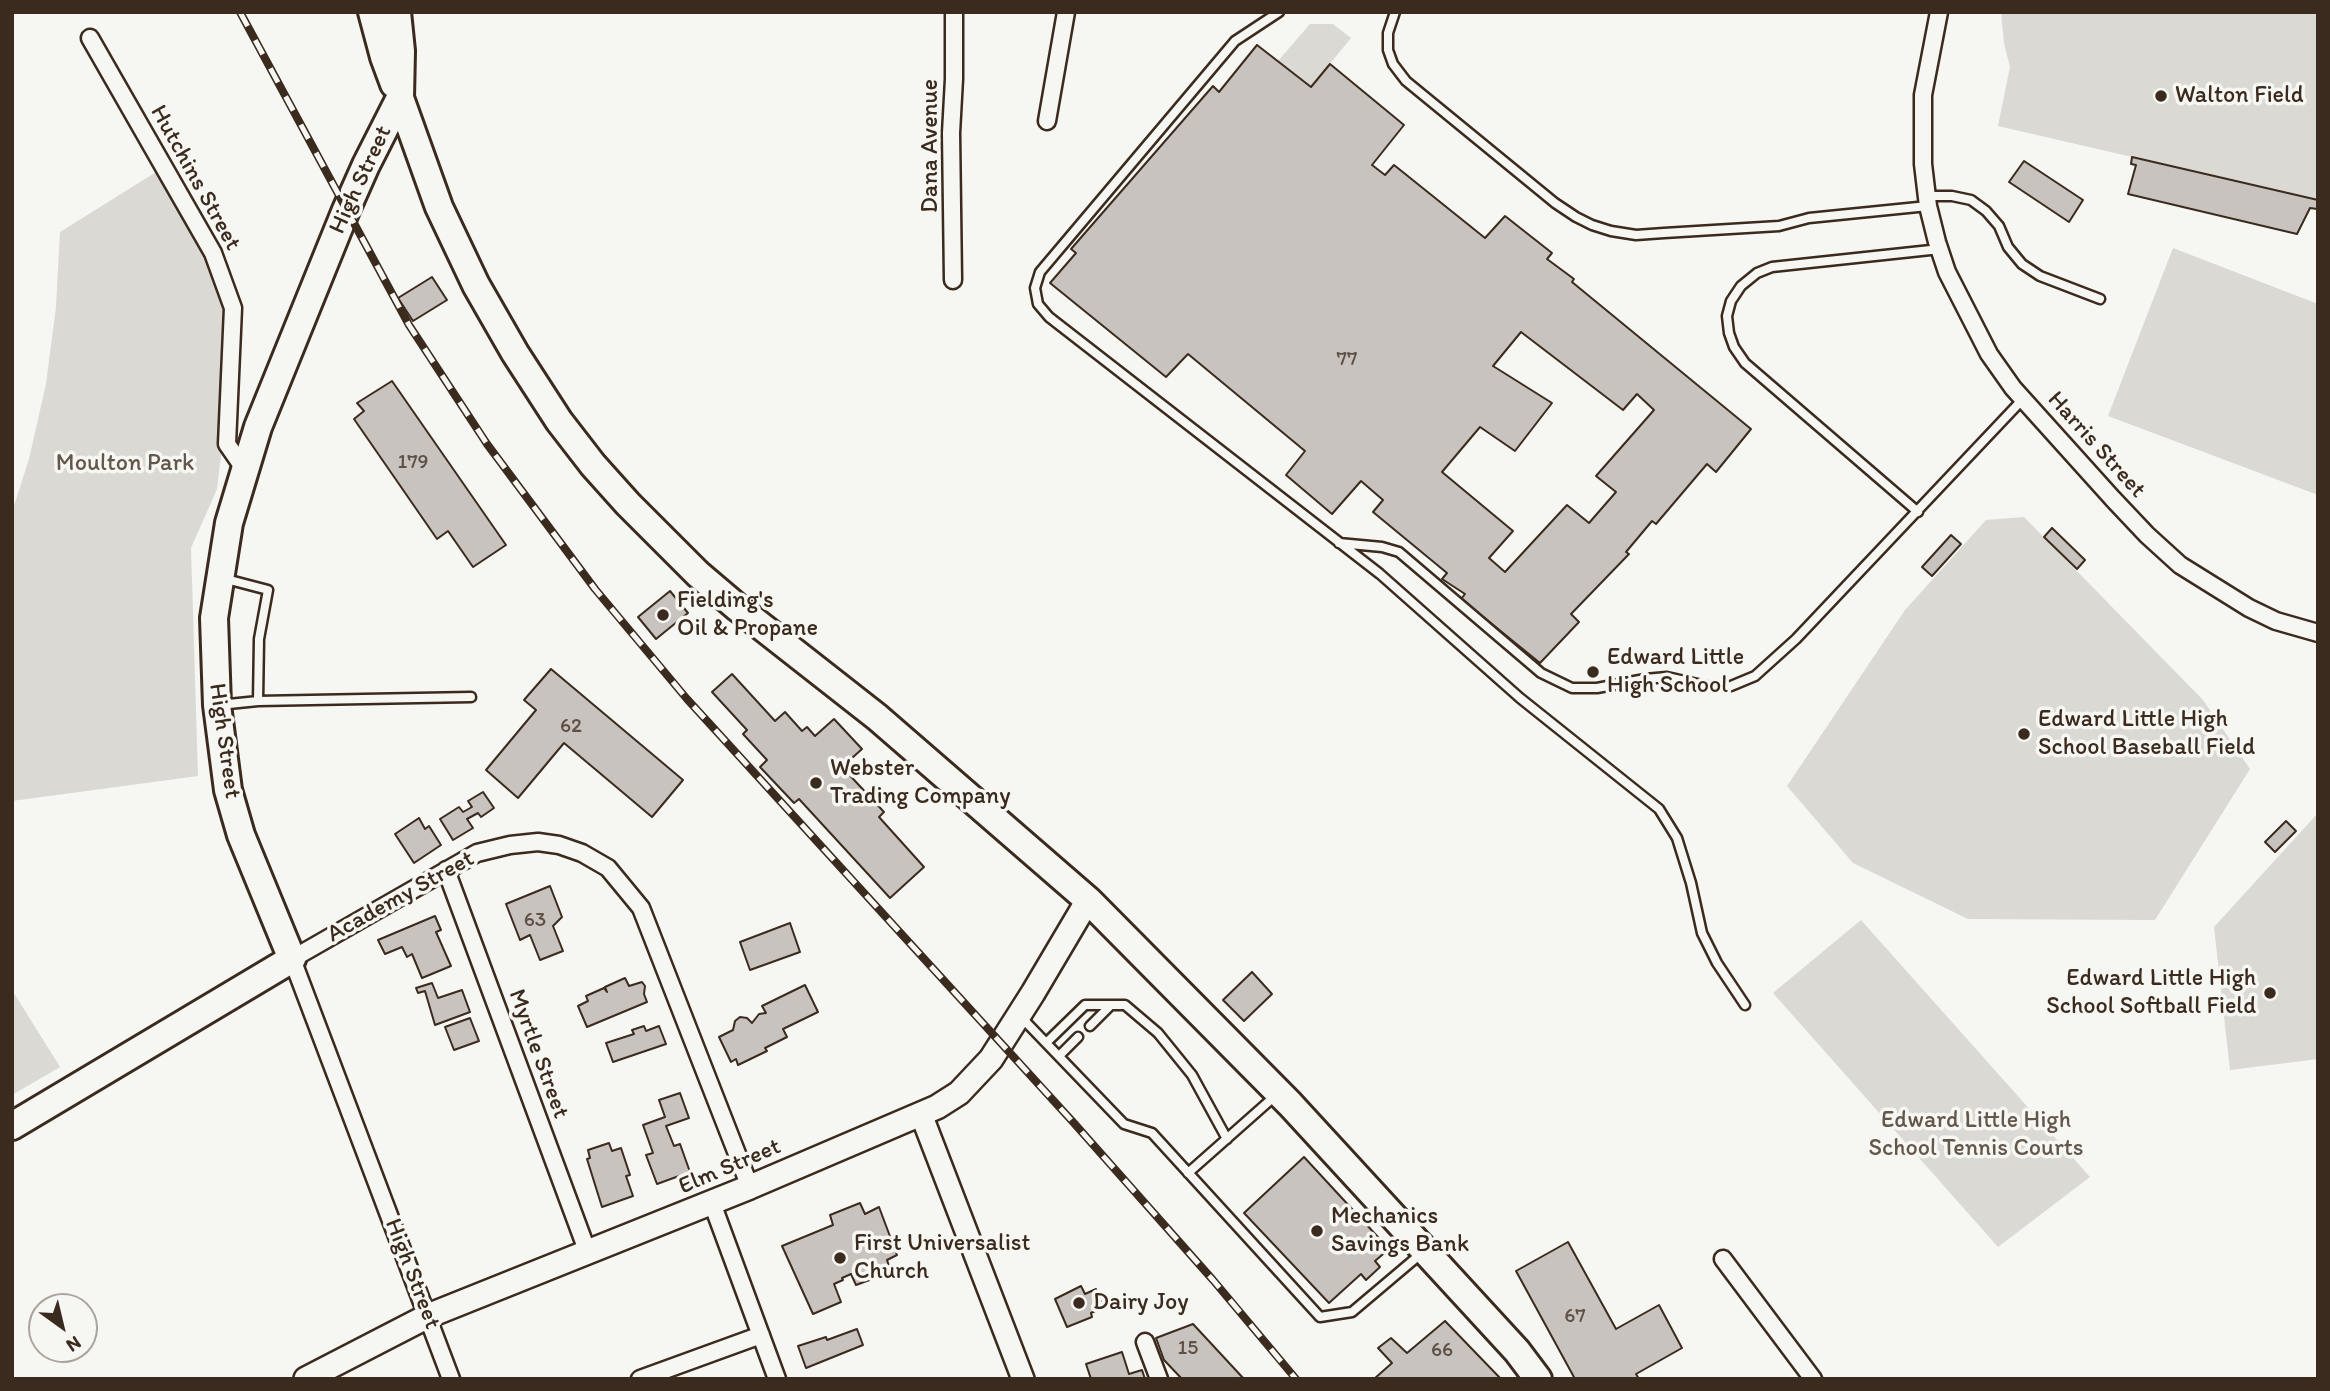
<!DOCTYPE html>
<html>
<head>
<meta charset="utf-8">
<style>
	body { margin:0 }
	#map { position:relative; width:2330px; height:1391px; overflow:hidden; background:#f6f6f2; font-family:Itim,sans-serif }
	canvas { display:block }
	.frame { position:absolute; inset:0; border:14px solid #3b2a1e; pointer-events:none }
	.north { position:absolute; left:28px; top:1293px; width:70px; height:70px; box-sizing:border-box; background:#f6f6f2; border:2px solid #aba49d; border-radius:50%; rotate:146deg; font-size:19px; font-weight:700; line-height:28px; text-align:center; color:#3b2a1e }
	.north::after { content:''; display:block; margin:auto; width:24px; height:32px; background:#3b2a1e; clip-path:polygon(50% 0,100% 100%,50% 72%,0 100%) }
</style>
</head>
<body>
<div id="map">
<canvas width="2330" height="1391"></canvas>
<div class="frame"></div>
<div class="north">N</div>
</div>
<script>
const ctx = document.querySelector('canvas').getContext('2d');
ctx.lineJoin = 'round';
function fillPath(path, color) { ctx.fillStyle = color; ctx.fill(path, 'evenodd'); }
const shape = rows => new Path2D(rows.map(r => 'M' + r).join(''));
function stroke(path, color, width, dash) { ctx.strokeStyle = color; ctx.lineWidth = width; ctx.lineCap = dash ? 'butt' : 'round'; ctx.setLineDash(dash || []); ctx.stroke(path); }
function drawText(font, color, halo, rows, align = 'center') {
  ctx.font = font + ' Itim,sans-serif'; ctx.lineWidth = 7; ctx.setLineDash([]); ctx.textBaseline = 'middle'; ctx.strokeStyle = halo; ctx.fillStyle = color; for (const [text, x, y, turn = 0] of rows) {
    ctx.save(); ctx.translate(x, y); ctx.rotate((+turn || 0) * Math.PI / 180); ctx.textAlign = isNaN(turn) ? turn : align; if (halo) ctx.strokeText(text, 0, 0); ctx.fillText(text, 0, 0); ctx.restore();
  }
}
const green = shape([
	[2001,12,2318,12,2317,209,2310,208,2297,234,2128,194,2136,166,2131,164,2132,157,1998,126,2010,67,2004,43],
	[1310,24,1333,24,1351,38,1311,87,1278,61],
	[161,169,239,305,217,489,191,548,198,776,12,801,12,512,29,459,46,384,56,307,60,232],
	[2173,248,2318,304,2318,495,2108,416],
	[2024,517,2203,700,2250,769,2155,920,1968,919,1853,863,1787,786,1905,610,1986,520],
	[2318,813,2318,1059,2230,1070,2214,927],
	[1861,920,2090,1177,1998,1247,1773,993],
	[12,990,60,1067,12,1095]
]);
const building = shape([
	[1257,45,1311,87,1330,64,1404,125,1372,165,1385,175,1394,165,1485,238,1505,216,1552,253,1547,259,1574,279,1572,282,1751,429,1716,472,1707,464,1656,524,1652,521,1626,552,1629,554,1571,614,1579,622,1540,663,1461,599,1465,594,1442,579,1447,573,1373,512,1383,500,1361,481,1332,514,1286,475,1305,451,1188,354,1166,377,1050,283,1076,253,1071,249,1213,86,1219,92,1257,45],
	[1521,332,1623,410,1637,394,1654,410,1596,476,1616,492,1589,523,1567,505,1505,572,1489,558,1513,531,1442,472,1480,427,1515,451,1552,403,1493,366,1521,332],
	[2132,157,2318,200,2317,209,2310,208,2297,234,2128,194,2136,165,2131,164,2132,157],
	[2024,161,2083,200,2069,222,2009,182,2024,161],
	[432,277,447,300,413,321,398,298,432,277],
	[392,381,506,545,473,567,448,531,437,539,354,419,364,411,357,403,392,381],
	[2052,528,2085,560,2077,569,2044,537,2052,528],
	[1951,535,1961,544,1932,576,1922,567,1951,535],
	[670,591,688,613,656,639,638,617,670,591],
	[551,669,683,780,652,817,564,743,518,798,486,770,536,710,524,700,551,669],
	[732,674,775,721,785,712,802,731,807,727,815,736,834,719,862,749,842,767,884,812,879,817,924,867,890,898,799,799,794,803,760,767,767,760,743,734,747,730,712,692,732,674],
	[483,792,494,808,481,817,478,813,467,819,473,828,453,840,440,819,459,807,463,812,472,807,468,801,483,792],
	[419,818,425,829,429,826,441,845,414,863,395,834,419,818],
	[2286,821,2296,831,2275,852,2265,842,2286,821],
	[550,886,562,917,553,926,563,951,540,960,530,935,520,940,506,904,550,886],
	[435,916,441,930,436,932,451,966,422,978,412,954,407,957,402,947,385,954,378,940,435,916],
	[790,923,800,952,750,970,740,942,790,923],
	[1252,972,1272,994,1244,1021,1223,1000,1252,972],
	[625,978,629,986,642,982,645,986,644,994,647,1002,587,1027,578,1006,588,1001,586,996,604,988,607,992,605,987,625,978],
	[432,983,438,998,462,990,470,1012,435,1025,425,991,418,993,416,988,432,983],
	[805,985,818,1012,783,1029,787,1037,765,1048,767,1051,738,1065,736,1059,731,1062,719,1037,733,1030,735,1021,740,1017,747,1018,752,1023,759,1014,766,1013,762,1006,805,985],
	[470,1018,479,1041,454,1050,445,1027,470,1018],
	[644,1026,646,1031,659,1026,666,1044,613,1062,606,1043,634,1034,632,1030,644,1026],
	[680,1093,689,1118,666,1126,674,1146,680,1144,690,1172,657,1184,646,1155,653,1153,643,1125,665,1117,659,1100,680,1093],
	[609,1143,612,1151,621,1148,630,1175,626,1176,633,1196,602,1207,587,1159,590,1158,588,1150,609,1143],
	[1304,1157,1389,1249,1375,1261,1380,1267,1366,1280,1361,1274,1329,1303,1244,1213,1304,1157],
	[860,1203,865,1214,879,1207,897,1255,887,1260,891,1272,856,1285,851,1274,842,1278,843,1280,834,1284,841,1302,813,1314,782,1246,833,1225,830,1215,860,1203],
	[1568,1242,1616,1329,1659,1305,1682,1348,1636,1374,1639,1379,1575,1379,1516,1271,1568,1242],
	[1081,1286,1085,1294,1096,1289,1104,1307,1091,1313,1092,1317,1067,1327,1055,1299,1081,1286],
	[1445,1321,1501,1379,1374,1379,1392,1363,1378,1348,1391,1338,1407,1353,1445,1321],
	[1193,1324,1244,1379,1182,1379,1164,1360,1156,1338,1193,1324],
	[857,1329,863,1345,806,1368,798,1346,826,1337,827,1340,857,1329],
	[1122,1352,1129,1374,1142,1370,1145,1379,1091,1379,1086,1364,1122,1352]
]);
const service = shape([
	[1279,12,1235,41,1040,272,1035,288,1038,304,1049,317,1380,574,1520,698,1659,809,1677,838,1691,883,1702,933,1717,963,1745,1005],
	[1395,12,1388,33,1388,50,1393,64,1406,81,1555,203,1576,217,1592,225,1611,231,1636,235,1664,233,1779,226,1809,218,1928,206],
	[1927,196,1952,196,1971,200,1986,211,1999,226,2008,247,2022,264,2040,276,2100,299],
	[1918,512,1745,363,1734,347,1729,333,1727,316,1731,301,1741,286,1757,273,1772,267,1940,249],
	[1339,543,1382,547,1399,552,1541,673,1572,688,1597,688,1645,679,1667,677,1711,687,1731,686,1755,676,1796,639,2023,399],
	[226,579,268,590,259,639,258,701],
	[219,705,258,701,471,697],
	[1022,1018,1124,1124,1152,1133,1320,1317,1352,1312,1423,1252],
	[1090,1026,1109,1007],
	[1046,1043,1085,1005,1125,1005,1158,1033,1192,1075,1227,1139],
	[1059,1056,1078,1037],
	[1188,1173,1275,1096]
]);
const minor = shape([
	[1939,12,1923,95,1923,164,1928,206,1937,242,1947,272,1989,354,2013,388,2113,499,2147,535,2180,565,2249,608,2276,621,2318,633],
	[90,38,213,253,233,308,227,444,245,470],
	[1047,121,1066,12],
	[953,280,951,133,954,79,954,12],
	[446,870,588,1253],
	[712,1203,777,1379],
	[1723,1259,1813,1379],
	[1145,1342,1159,1379],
	[451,1379,292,959,477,853,510,845,538,842,559,845,582,853,608,868,641,908,750,1187],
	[640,1379,761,1335]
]);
const tertiary = shape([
	[921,1114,1023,1379]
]);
const secondary = shape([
	[306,1379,428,1316,750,1187,937,1107,959,1093,991,1059,1033,993,1088,900]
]);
const primary = shape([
	[12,1126,292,959,241,835,228,790,217,705,214,618,229,523,258,427,346,210,366,165,400,98]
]);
const trunk = shape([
	[372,12,384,57,394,84],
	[397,12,401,51,400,98,439,207,476,285,515,353,559,421,593,465,628,504,698,574,738,608,877,717,1088,900,1290,1104,1517,1351,1538,1379]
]);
const rail = shape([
	[240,12,409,325,487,444,595,589,687,699,1073,1122,1213,1280,1296,1379]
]);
const markers = [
	[2161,96,7,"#3b2a1e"],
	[663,615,7,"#3b2a1e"],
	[1593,672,7,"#3b2a1e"],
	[2024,734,7,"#3b2a1e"],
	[816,783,7,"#3b2a1e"],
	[2270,993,7,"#3b2a1e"],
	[1317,1231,7,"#3b2a1e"],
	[840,1258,7,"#3b2a1e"],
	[1079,1303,7,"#3b2a1e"]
];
const numberNames = [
	["77",1347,360],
	["179",413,463],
	["62",571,727],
	["63",535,921],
	["67",1575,1317],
	["15",1188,1349],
	["66",1442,1351]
];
const poiNames = [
	["Walton Field",2175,96],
	["Fielding's",677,601],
	["Oil & Propane",677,629],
	["Edward Little",1607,658],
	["High School",1607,686],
	["Edward Little High",2038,720],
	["School Baseball Field",2038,748],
	["Webster",830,769],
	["Trading Company",830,797],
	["Edward Little High",2256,979,"right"],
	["School Softball Field",2256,1007,"right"],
	["Mechanics",1331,1217],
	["Savings Bank",1331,1245],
	["First Universalist",854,1244],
	["Church",854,1272],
	["Dairy Joy",1093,1303]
];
const streetNames = [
	["Dana Avenue",931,146,-90],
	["Hutchins Street",195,178,61],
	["High Street",361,180,-65],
	["Harris Street",2096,445,48],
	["High Street",224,741,82],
	["Academy Street",401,897,-29],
	["Myrtle Street",538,1054,70],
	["Elm Street",730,1167,-23],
	["High Street",412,1274,69]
];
const parkNames = [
	["Moulton Park",125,464],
	["Edward Little High",1976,1121],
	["School Tennis Courts",1976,1149]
];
fillPath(green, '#dad9d3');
fillPath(building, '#c8c3be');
stroke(building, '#3b2a1e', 2);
stroke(service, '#3b2a1e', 13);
stroke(minor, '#3b2a1e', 21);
stroke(tertiary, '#3b2a1e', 26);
stroke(secondary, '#3b2a1e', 28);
stroke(primary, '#3b2a1e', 32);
stroke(trunk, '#3b2a1e', 32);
stroke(service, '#f6f6f2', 8);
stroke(minor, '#f6f6f2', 16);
stroke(tertiary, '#f6f6f2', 21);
stroke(secondary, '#f6f6f2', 23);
stroke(primary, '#f6f6f2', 26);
stroke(trunk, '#f6f6f2', 26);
stroke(rail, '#3b2a1e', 8);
stroke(rail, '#f6f6f2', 5, [16]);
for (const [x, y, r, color] of markers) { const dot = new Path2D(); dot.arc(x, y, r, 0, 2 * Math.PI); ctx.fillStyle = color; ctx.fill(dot); stroke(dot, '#f6f6f2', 2.5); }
drawText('21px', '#5e5046', null, numberNames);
drawText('24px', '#3b2a1e', '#f6f6f2', poiNames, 'left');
drawText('24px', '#3b2a1e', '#f6f6f2', streetNames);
drawText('24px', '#63564b', '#f6f6f2', parkNames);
</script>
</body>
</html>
